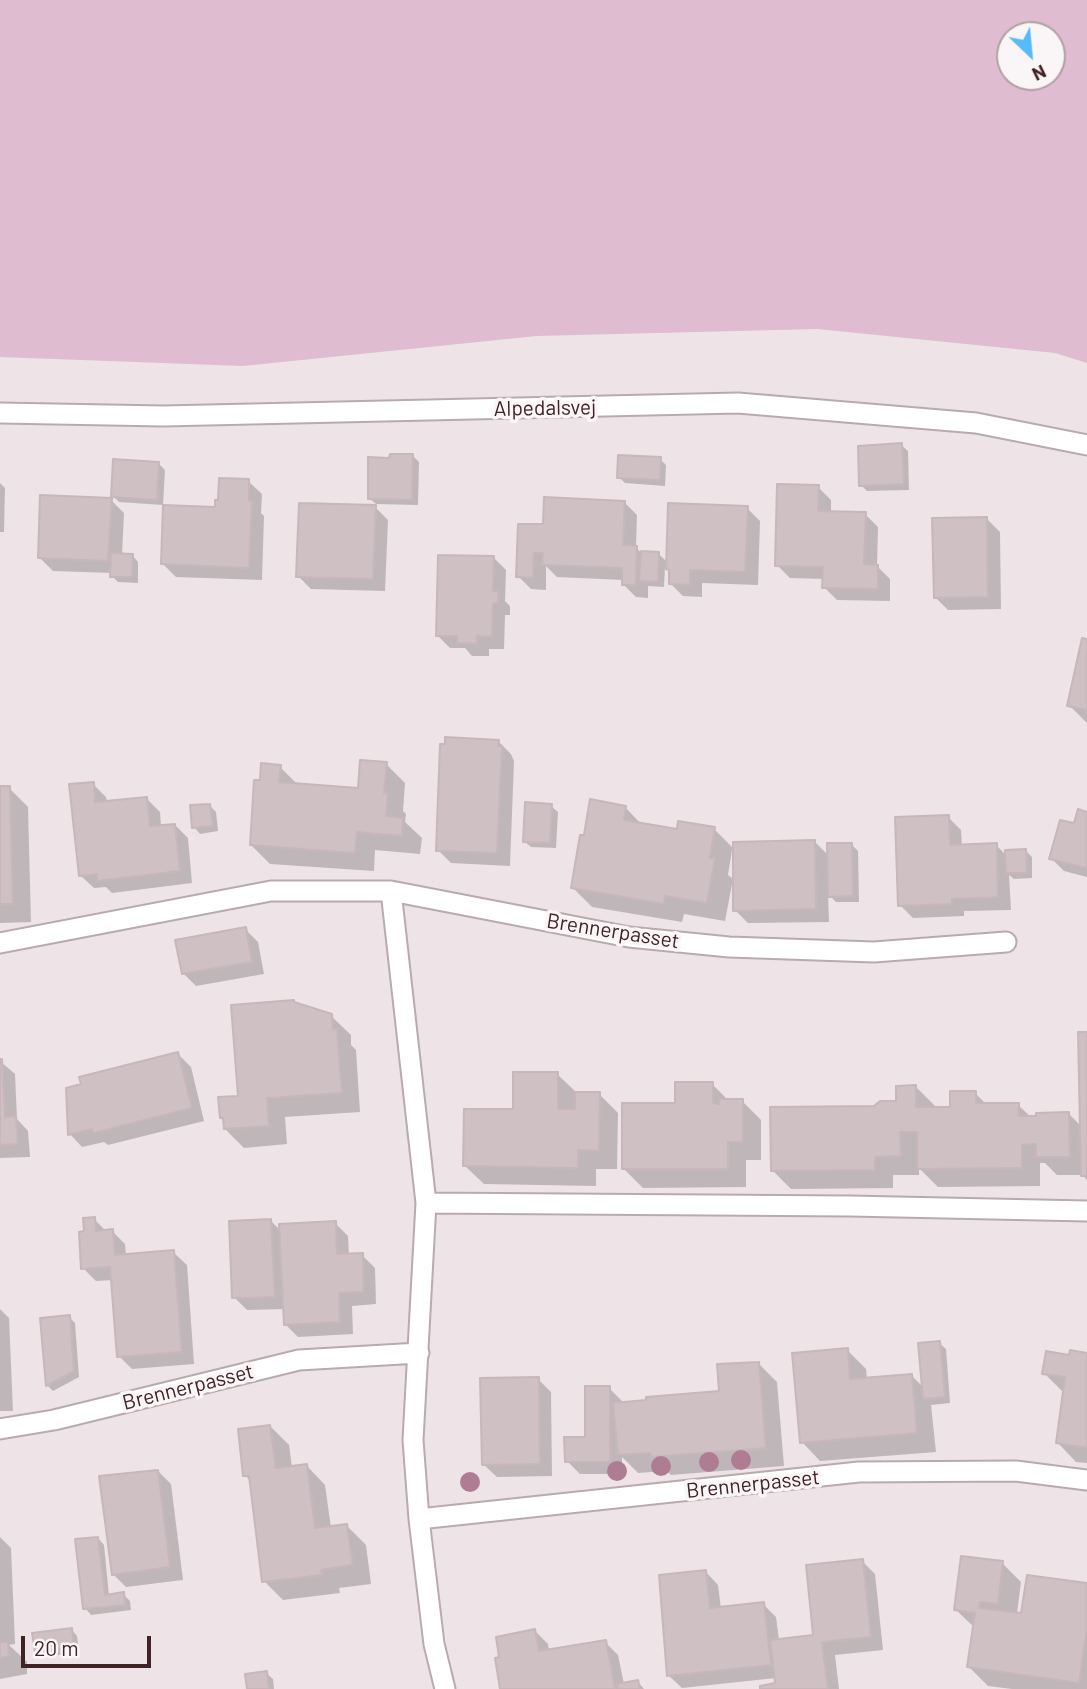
<!DOCTYPE html>
<html>
<head>
<meta charset="utf-8">
<style>
	body { margin:0 }
	#map { position:relative; width:1087px; height:1689px; overflow:hidden; background:#eee4e7; font-family:Barlow,sans-serif }
	canvas { display:block }
	.north { position:absolute; left:996px; top:21px; width:70px; height:70px; box-sizing:border-box; background:#faf5f7; border:2px solid #b0a1a3; border-radius:50%; rotate:154deg; font-size:19px; font-weight:700; line-height:28px; text-align:center; color:#412226 }
	.north::after { content:''; display:block; margin:auto; width:24px; height:32px; background:#57baf9; clip-path:polygon(50% 0,100% 100%,50% 72%,0 100%) }
	.scale { position:absolute; left:21px; top:1636px; width:130px; height:32px; box-sizing:border-box; border:4px solid #412226; border-top:0; padding-left:9px; font-size:21px; line-height:24px; white-space:nowrap; color:#412226; -webkit-text-stroke:5px #faf5f7; paint-order:stroke }
</style>
</head>
<body>
<div id="map">
<canvas width="1087" height="1689"></canvas>
<div class="north">N</div>
<div class="scale">20 m</div>
</div>
<script>
const ctx = document.querySelector('canvas').getContext('2d');
ctx.lineJoin = 'round';
function fillPath(path, color) { ctx.fillStyle = color; ctx.fill(path, 'evenodd'); }
const shape = rows => new Path2D(rows.map(r => 'M' + r).join(''));
function stroke(path, color, width, dash) { ctx.strokeStyle = color; ctx.lineWidth = width; ctx.lineCap = dash ? 'butt' : 'round'; ctx.setLineDash(dash || []); ctx.stroke(path); }
function drawText(font, color, halo, rows, align = 'center') {
  ctx.font = font + ' Barlow,sans-serif'; ctx.lineWidth = 7; ctx.setLineDash([]); ctx.textBaseline = 'middle'; ctx.strokeStyle = halo; ctx.fillStyle = color; for (const [text, x, y, turn = 0] of rows) {
    ctx.save(); ctx.translate(x, y); ctx.rotate((+turn || 0) * Math.PI / 180); ctx.textAlign = isNaN(turn) ? turn : align; if (halo) ctx.strokeText(text, 0, 0); ctx.fillText(text, 0, 0); ctx.restore();
  }
}
const green = shape([
	[0,0,1087,0,1087,363,1055,353,817,329,537,336,243,366,0,357],
	[1010,35,1052,35,1052,77,1010,77]
]);
const shadow = shape([
	[901,445,908,451,909,490,867,491,861,485],
	[413,456,419,462,418,505,376,504,369,498,391,459],
	[660,459,666,465,665,486,625,483,619,477],
	[159,464,165,470,163,505,119,502,113,496],
	[248,481,262,494,261,513,264,516,262,580,176,577,163,564,216,509],
	[0,483,5,488,4,532,0,532],
	[818,487,831,500,831,513,865,514,878,527,877,566,890,579,890,601,837,600,824,587,824,579,790,578,777,565],
	[111,500,124,513,122,555,132,555,138,562,138,583,118,582,112,576,112,573,53,571,40,558],
	[624,502,637,515,636,547,641,553,659,554,668,563,747,508,760,521,758,585,702,583,702,597,683,596,670,583,671,572,665,566,664,587,648,586,648,598,636,597,623,584,623,580,557,577,546,566,546,590,531,589,518,576,545,526],
	[375,507,388,520,385,591,311,589,298,576],
	[987,519,1000,532,1001,609,948,610,935,597],
	[493,557,506,570,505,601,510,606,510,615,505,615,504,649,489,649,489,656,472,656,465,648,450,648,437,635],
	[1087,641,1087,723,1069,705],
	[498,741,511,754,514,761,510,866,451,863,438,850],
	[386,764,405,783,403,811,406,814,405,822,422,838,420,854,375,850,374,871,270,864,251,845,261,782,280,767,298,785,360,790],
	[93,784,106,797,107,802,147,799,160,812,161,826,175,825,188,838,192,883,112,893,106,887,94,888,80,875],
	[0,788,9,788,28,807,31,922,0,923],
	[209,805,216,812,218,831,200,834,194,827],
	[551,806,558,812,556,848,531,847,524,841],
	[625,807,642,825,678,831,714,829,734,849,815,842,829,856,852,845,858,851,859,902,836,902,828,894,829,922,748,923,735,910,734,850,732,850,728,875,733,879,725,921,684,914,682,922,592,907,573,888],
	[1087,813,1087,877,1064,871,1051,858],
	[948,817,961,830,962,846,996,845,1007,856,1026,851,1032,857,1032,878,1014,879,1009,875,1011,910,964,911,964,916,913,918,900,905],
	[245,929,258,942,264,974,196,986,183,973],
	[331,1016,351,1035,351,1045,356,1050,360,1112,285,1117,287,1144,244,1148,225,1129,225,1121,221,1118,240,1097],
	[1087,1034,1087,1180,1082,1175,1057,1175,1045,1163,1040,1163,1040,1186,938,1187,919,1168,919,1175,893,1175,893,1188,791,1189,772,1170,875,1108,897,1103,916,1087,935,1106,935,1109,951,1109,975,1093,987,1105,1018,1105,1032,1118,1069,1114,1082,1127],
	[178,1054,191,1067,204,1121,108,1145,104,1142,82,1147,70,1134],
	[0,1061,15,1074,17,1119,28,1131,30,1157,0,1158],
	[557,1074,576,1092,599,1094,618,1113,617,1169,596,1169,596,1186,484,1184,465,1166,515,1111],
	[712,1084,729,1101,742,1101,761,1120,761,1160,746,1160,746,1187,643,1188,624,1169,676,1105],
	[94,1219,107,1232,112,1231,125,1244,126,1256,173,1252,187,1265,194,1364,132,1369,119,1356,113,1280,96,1281,83,1268],
	[271,1221,281,1231,335,1223,348,1236,349,1256,362,1255,375,1268,376,1304,352,1306,353,1334,298,1337,285,1324,285,1309,247,1310,234,1297],
	[0,1309,9,1318,13,1411,0,1411],
	[69,1317,75,1323,79,1377,53,1391,47,1385],
	[939,1343,946,1349,950,1403,931,1405,936,1452,820,1461,802,1442,847,1350,866,1369,867,1379,912,1376,924,1388],
	[1087,1354,1087,1463,1076,1462,1058,1443,1063,1392,1044,1373,1070,1357],
	[758,1363,777,1382,784,1466,671,1475,667,1471,638,1473,622,1457,622,1474,580,1474,567,1461,586,1439,609,1388,622,1401,622,1404,721,1392],
	[538,1379,551,1392,552,1476,497,1477,483,1464],
	[270,1426,289,1445,292,1467,307,1466,325,1485,331,1528,347,1526,366,1545,371,1584,339,1588,340,1593,283,1600,264,1581,251,1482,245,1475],
	[158,1471,171,1484,183,1580,126,1587,113,1574],
	[0,1537,11,1548,15,1644,9,1645,27,1662,27,1674,0,1679],
	[98,1538,104,1545,109,1596,123,1594,130,1601,131,1610,91,1615,85,1608],
	[862,1561,875,1574,883,1650,835,1655,839,1689,762,1689,777,1684,776,1678,682,1688,668,1675,705,1571,718,1585,721,1609,763,1604,776,1617,779,1640,815,1636],
	[1002,1563,1021,1582,1017,1614,1023,1615,1087,1585,1087,1689,1012,1689,988,1686,969,1667,975,1628,956,1610],
	[71,1629,77,1636,79,1652,43,1657,37,1651],
	[535,1631,548,1644,549,1651,605,1642,618,1655,624,1684,638,1682,644,1689,502,1689],
	[266,1673,273,1679,274,1689,249,1689]
]);
const building = shape([
	[902,443,904,484,859,486,858,446,902,443],
	[390,454,413,454,412,500,368,499,368,457,389,458,390,454],
	[618,455,661,457,660,480,617,478,618,455],
	[113,459,159,462,157,500,111,497,113,459],
	[219,478,249,479,249,501,252,501,249,568,161,564,163,505,215,507,215,500,218,500,219,478],
	[777,484,819,485,818,511,866,512,864,564,878,565,878,589,822,588,823,567,775,566,777,484],
	[40,495,112,498,108,561,38,558,40,495],
	[544,497,625,501,623,545,637,546,636,585,622,585,622,568,542,565,543,553,534,553,533,578,516,577,518,524,543,524,544,497],
	[299,503,376,505,373,579,296,577,299,503],
	[668,503,748,506,745,572,690,570,690,585,669,584,669,570,666,569,668,503],
	[987,517,988,597,934,598,932,518,987,517],
	[641,551,659,552,658,582,639,581,641,551],
	[111,553,133,554,132,577,110,577,111,553],
	[438,555,494,556,493,591,498,591,498,603,493,603,492,637,477,636,477,644,457,643,457,636,436,636,438,555],
	[1082,638,1087,639,1087,710,1067,706,1082,638],
	[445,737,499,740,498,746,502,746,497,853,436,851,440,744,445,744,445,737],
	[360,760,387,762,384,793,388,793,386,816,403,818,402,836,357,832,355,853,250,845,254,780,260,780,261,763,281,765,279,782,358,788,360,760],
	[94,782,95,802,147,797,150,826,175,824,180,871,97,881,97,874,79,876,69,784,94,782],
	[0,786,10,786,13,904,0,904,0,786],
	[590,799,626,806,624,820,677,829,678,821,715,827,710,858,715,858,707,903,665,896,664,904,571,888,580,835,584,835,590,799],
	[525,802,552,804,550,843,523,842,525,802],
	[210,804,213,826,192,828,190,805,210,804],
	[1078,809,1087,812,1087,868,1049,859,1060,820,1074,823,1078,809],
	[949,815,950,845,997,843,998,897,952,899,952,904,898,906,895,817,949,815],
	[815,840,816,909,733,911,733,842,815,840],
	[827,843,852,843,853,896,828,897,827,843],
	[1026,849,1027,873,1006,873,1005,850,1026,849],
	[246,927,252,962,182,974,175,940,246,927],
	[294,1000,294,1002,332,1014,333,1029,337,1029,342,1093,267,1098,269,1126,224,1129,223,1118,220,1118,218,1097,238,1096,231,1005,294,1000],
	[1078,1032,1087,1032,1087,1176,1081,1176,1078,1032],
	[178,1052,192,1108,93,1133,92,1129,68,1135,66,1088,81,1084,79,1077,178,1052],
	[0,1059,2,1059,5,1117,16,1116,18,1144,0,1145,0,1059],
	[513,1072,558,1072,558,1109,575,1109,575,1092,600,1092,599,1151,578,1150,578,1168,463,1166,464,1109,513,1109,513,1072],
	[675,1082,713,1082,713,1103,719,1104,719,1099,743,1099,743,1142,728,1142,728,1169,622,1169,622,1103,675,1103,675,1082],
	[916,1085,916,1107,950,1107,950,1091,976,1091,976,1103,1019,1103,1019,1116,1036,1116,1036,1113,1069,1112,1070,1157,1036,1157,1036,1144,1022,1145,1022,1168,917,1169,917,1132,900,1132,901,1156,875,1157,875,1170,771,1171,770,1107,874,1106,880,1101,896,1101,896,1086,916,1085],
	[95,1217,96,1231,113,1229,115,1255,174,1250,182,1352,117,1357,110,1267,81,1269,79,1232,84,1231,83,1218,95,1217],
	[271,1219,275,1297,232,1298,229,1221,271,1219],
	[336,1221,337,1254,363,1253,364,1292,339,1293,340,1322,284,1325,279,1224,336,1221],
	[70,1315,74,1371,46,1386,40,1318,70,1315],
	[940,1341,945,1397,923,1399,918,1343,940,1341],
	[848,1348,850,1379,912,1374,917,1433,800,1443,792,1353,848,1348],
	[1070,1350,1087,1353,1087,1448,1056,1443,1065,1377,1042,1374,1046,1351,1069,1355,1070,1350],
	[759,1362,766,1448,651,1457,650,1453,618,1455,613,1403,646,1400,646,1397,719,1391,717,1364,759,1362],
	[539,1377,540,1464,482,1465,480,1378,539,1377],
	[585,1386,610,1386,610,1462,565,1462,564,1437,585,1437,585,1386],
	[270,1425,276,1468,307,1464,315,1528,347,1524,353,1565,321,1570,322,1575,262,1582,249,1476,243,1476,238,1429,270,1425],
	[158,1470,170,1567,112,1575,99,1476,158,1470],
	[98,1537,105,1595,124,1592,125,1605,83,1609,75,1539,98,1537],
	[961,1556,1003,1561,998,1604,980,1602,979,1608,1021,1613,1027,1575,1087,1583,1087,1628,1079,1683,967,1667,975,1613,954,1610,961,1556],
	[863,1559,871,1637,822,1642,828,1689,760,1689,760,1686,775,1683,770,1640,813,1635,806,1565,863,1559],
	[706,1570,710,1608,764,1602,771,1665,667,1676,659,1575,706,1570],
	[72,1628,74,1647,35,1652,32,1633,72,1628],
	[535,1629,539,1651,606,1640,615,1689,500,1689,495,1658,499,1657,496,1637,535,1629],
	[0,1642,8,1642,9,1656,0,1658,0,1642],
	[267,1671,269,1689,247,1689,245,1674,267,1671],
	[638,1680,640,1689,618,1689,617,1684,638,1680]
]);
const minor = shape([
	[0,413,163,416,738,403,976,423,1087,445],
	[391,891,426,1203,413,1440,419,1519,434,1644,445,1689],
	[0,943,271,891,391,891,629,937,729,947,874,952,1006,942],
	[426,1203,850,1206,1087,1211],
	[0,1429,54,1420,299,1360,419,1353],
	[419,1519,859,1472,1016,1471,1087,1480]
]);
const trees = [
	[741,1460],
	[709,1462],
	[661,1466],
	[617,1471],
	[470,1482]
];
const streetNames = [
	["Alpedalsvej",545,408,-1],
	["Brennerpasset",613,931,9],
	["Brennerpasset",188,1387,-14],
	["Brennerpasset",753,1484,-6]
];
fillPath(green, '#e0bcd1');
fillPath(shadow, '#0003');
fillPath(building, '#cfc0c4');
stroke(building, '#c8b6bb', 2);
stroke(minor, '#baaaad', 23);
stroke(minor, '#fff', 19);
ctx.fillStyle = '#af7d93';
for (const [x, y] of trees) { ctx.beginPath(); ctx.arc(x, y, 10, 0, 2 * Math.PI); ctx.fill(); }
drawText('21px', '#412226', '#faf5f7', streetNames);
</script>
</body>
</html>
